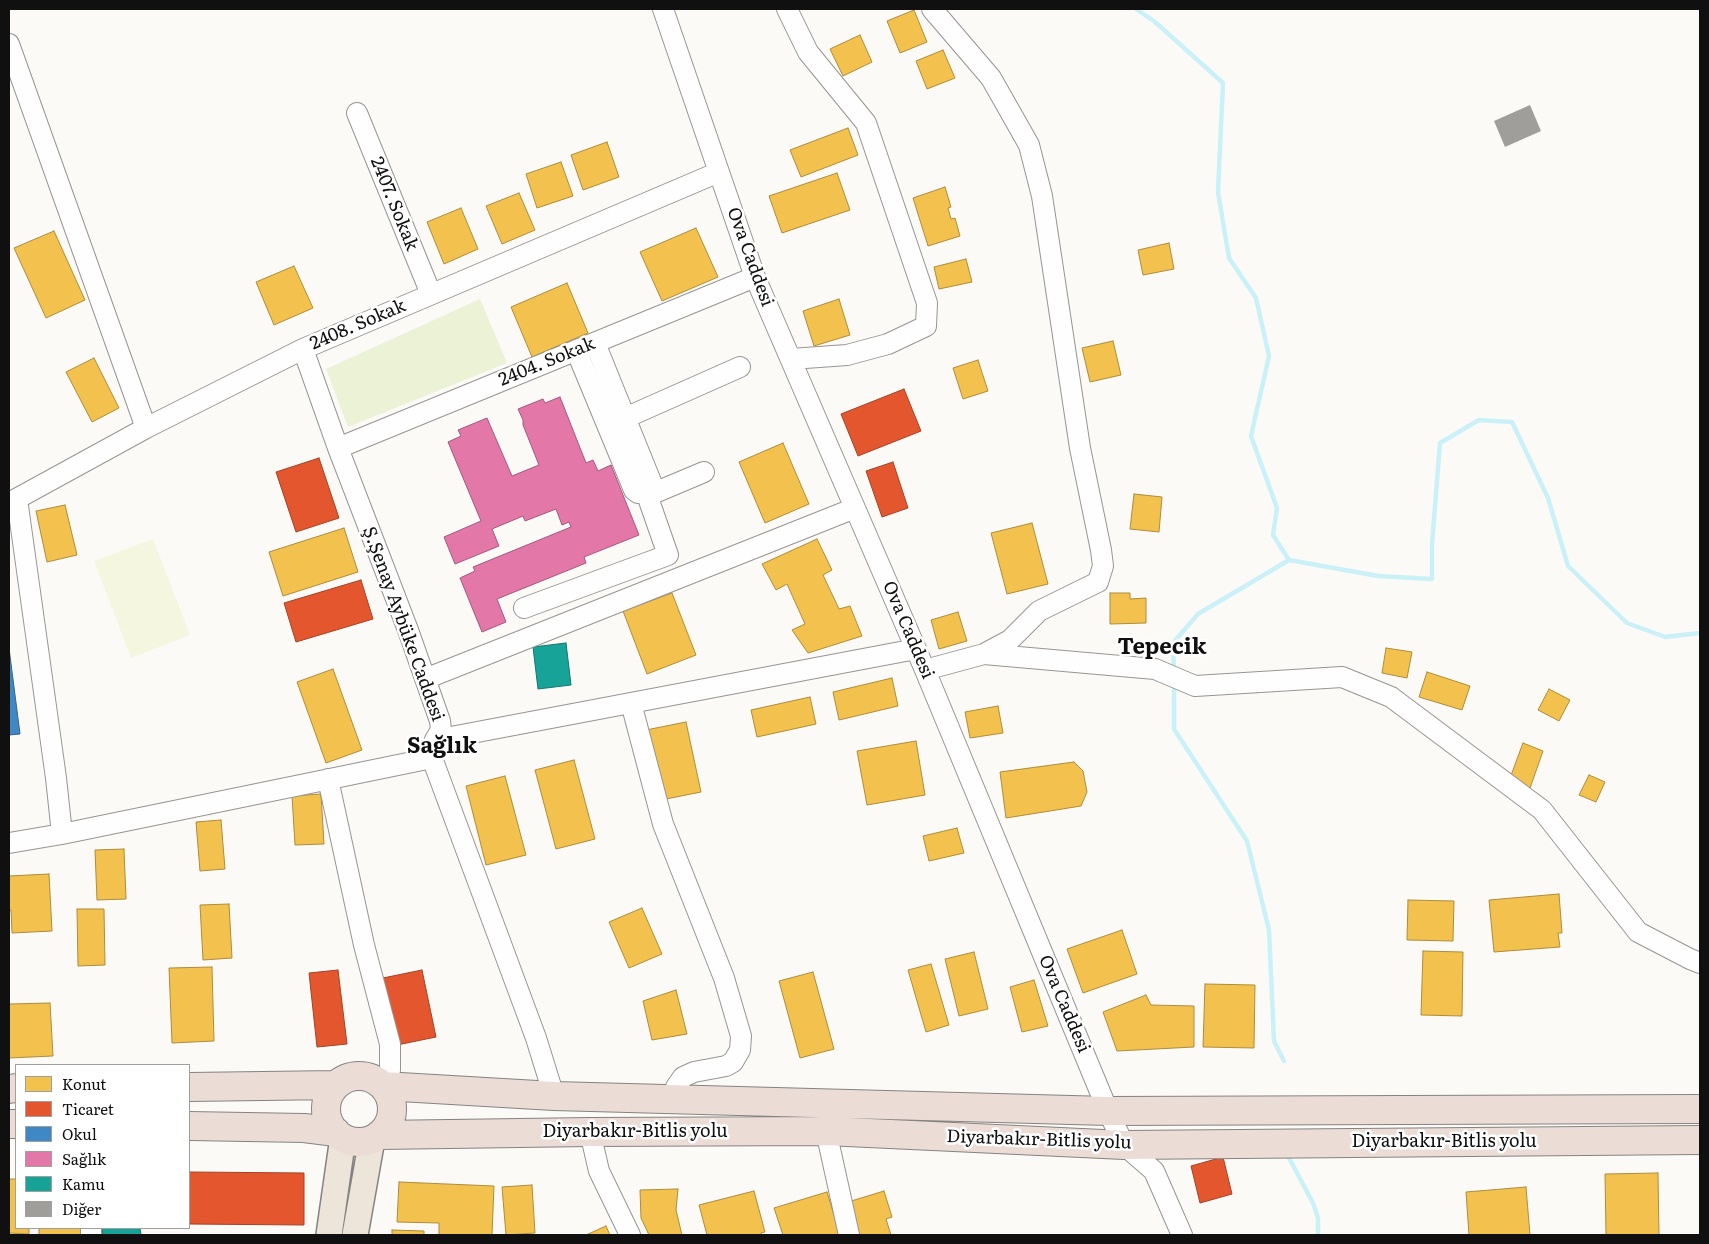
<!DOCTYPE html>
<html>
<head>
<meta charset="utf-8">
<style>
	body { margin:0 }
	#map { position:relative; width:1709px; height:1244px; overflow:hidden; background:#fcfaf6; font-family:Literata,serif }
	canvas { display:block }
	.frame { position:absolute; inset:0; border:10px solid #101010; pointer-events:none }
	.legend { position:absolute; left:15px; top:1064px; width:175px; height:165px; box-sizing:border-box; background:#fff; border:1px solid #9f9f9f; margin:0; padding:6px 9px; list-style:none; font-size:15px; color:#101010 }
	.legend li { display:flex; align-items:center; gap:10px; height:25px }
	.legend b { width:25px; border:1px solid #9f9f9f }
</style>
</head>
<body>
<div id="map">
<canvas width="1709" height="1244"></canvas>
<div class="frame"></div>
<ul class="legend">
<li><b style="height:14px;background:#f2c14e"></b>Konut</li>
<li><b style="height:14px;background:#e4572e"></b>Ticaret</li>
<li><b style="height:14px;background:#3f88c5"></b>Okul</li>
<li><b style="height:14px;background:#e377a8"></b>Sağlık</li>
<li><b style="height:14px;background:#17a398"></b>Kamu</li>
<li><b style="height:14px;background:#a09e9b"></b>Diğer</li>
</ul>
</div>
<script>
const ctx = document.querySelector('canvas').getContext('2d');
ctx.lineJoin = 'round';
function fillPath(path, color) { ctx.fillStyle = color; ctx.fill(path, 'evenodd'); }
const shape = rows => new Path2D(rows.map(r => 'M' + r).join(''));
function stroke(path, color, width, dash) { ctx.strokeStyle = color; ctx.lineWidth = width; ctx.lineCap = dash ? 'butt' : 'round'; ctx.setLineDash(dash || []); ctx.stroke(path); }
function drawText(font, color, halo, rows, align = 'center') {
  ctx.font = font + ' Literata,serif'; ctx.lineWidth = 5; ctx.setLineDash([]); ctx.textBaseline = 'middle'; ctx.strokeStyle = halo; ctx.fillStyle = color; for (const [text, x, y, turn = 0] of rows) {
    ctx.save(); ctx.translate(x, y); ctx.rotate((+turn || 0) * Math.PI / 180); ctx.textAlign = isNaN(turn) ? turn : align; if (halo) ctx.strokeText(text, 0, 0); ctx.fillText(text, 0, 0); ctx.restore();
  }
}
const green = shape([
	[480,299,507,363,348,427,326,369]
]);
const pitch = shape([
	[153,539,190,635,131,658,94,561]
]);
const homes = shape([
	[914,10,927,42,900,53,887,21,914,10],
	[860,35,872,62,843,76,830,49,860,35],
	[943,50,955,78,927,89,916,61,943,50],
	[848,128,858,155,801,177,790,150,848,128],
	[607,142,619,177,583,190,571,155,607,142],
	[561,162,573,196,537,208,526,174,561,162],
	[837,173,850,210,782,233,769,196,837,173],
	[945,187,951,207,948,208,951,219,955,218,960,236,928,246,913,198,945,187],
	[519,193,535,230,502,244,486,206,519,193],
	[461,208,478,249,444,264,427,222,461,208],
	[696,228,718,277,662,301,640,252,696,228],
	[54,231,85,300,46,318,14,248,54,231],
	[1169,243,1174,269,1143,275,1138,250,1169,243],
	[966,259,972,282,939,289,934,267,966,259],
	[294,266,313,308,274,325,256,282,294,266],
	[567,283,588,333,532,357,511,307,567,283],
	[839,299,850,335,814,346,803,311,839,299],
	[1113,341,1121,375,1090,382,1082,348,1113,341],
	[94,358,119,408,92,422,66,372,94,358],
	[978,360,988,391,963,399,953,368,978,360],
	[783,443,809,504,765,523,739,462,783,443],
	[1134,494,1162,497,1159,532,1130,529,1134,494],
	[65,505,77,555,47,562,36,511,65,505],
	[1032,523,1048,584,1007,594,991,533,1032,523],
	[344,528,358,572,283,596,269,552,344,528],
	[817,539,832,570,823,575,839,609,850,606,862,636,808,653,792,630,805,624,787,584,776,590,762,564,817,539],
	[672,593,696,655,647,674,623,611,672,593],
	[1110,593,1130,593,1130,599,1146,598,1146,623,1110,624,1110,593],
	[958,612,967,641,939,649,931,620,958,612],
	[1386,648,1412,652,1407,678,1382,673,1386,648],
	[333,669,362,750,326,763,297,682,333,669],
	[1427,672,1470,686,1462,710,1419,697,1427,672],
	[892,678,898,706,839,720,833,692,892,678],
	[1549,689,1570,700,1559,721,1538,710,1549,689],
	[810,697,816,724,757,737,751,710,810,697],
	[998,706,1003,733,970,738,965,712,998,706],
	[686,722,701,792,661,800,646,730,686,722],
	[916,741,925,795,867,805,857,751,916,741],
	[1523,743,1543,751,1529,791,1510,778,1523,743],
	[574,760,595,839,556,849,535,770,574,760],
	[1074,762,1083,771,1087,792,1081,806,1006,818,1000,772,1074,762],
	[1589,775,1605,782,1596,802,1579,795,1589,775],
	[505,776,526,855,486,865,466,786,505,776],
	[321,794,324,844,295,845,292,796,321,794],
	[221,820,225,869,200,871,196,822,221,820],
	[957,828,964,853,929,861,923,836,957,828],
	[124,849,126,899,97,900,95,850,124,849],
	[49,874,52,931,12,933,11,910,9,910,9,876,49,874],
	[1559,894,1562,933,1558,933,1560,947,1494,952,1489,900,1559,894],
	[1408,900,1454,901,1453,941,1407,940,1408,900],
	[229,904,232,958,203,960,200,905,229,904],
	[642,908,662,954,629,968,609,922,642,908],
	[77,909,104,909,105,965,78,966,77,909],
	[1122,930,1137,974,1083,993,1067,949,1122,930],
	[1423,951,1463,952,1462,1016,1421,1015,1423,951],
	[974,952,988,1009,959,1016,945,959,974,952],
	[931,964,949,1025,926,1032,908,970,931,964],
	[212,967,214,1041,172,1043,169,968,212,967],
	[813,972,834,1049,800,1058,779,981,813,972],
	[1034,980,1048,1026,1022,1032,1010,987,1034,980],
	[1205,984,1255,985,1254,1048,1203,1047,1205,984],
	[676,990,687,1034,652,1040,643,1001,676,990],
	[1146,995,1151,1005,1194,1006,1194,1047,1117,1051,1103,1012,1146,995],
	[50,1003,53,1056,9,1058,9,1004,50,1003],
	[1658,1173,1659,1235,1606,1235,1605,1174,1658,1173],
	[9,1179,16,1179,16,1228,29,1228,29,1234,9,1233,9,1179],
	[399,1182,494,1186,492,1235,439,1235,439,1223,397,1222,399,1182],
	[532,1185,535,1233,506,1235,502,1187,532,1185],
	[1526,1187,1530,1235,1469,1235,1466,1192,1526,1187],
	[678,1189,676,1210,682,1235,649,1235,641,1218,640,1190,678,1189],
	[754,1191,765,1232,761,1233,762,1235,707,1235,699,1205,754,1191],
	[884,1191,892,1217,886,1219,891,1235,858,1235,848,1202,884,1191],
	[827,1192,840,1235,783,1235,774,1208,827,1192],
	[606,1226,610,1235,586,1235,606,1226],
	[39,1228,82,1228,82,1235,39,1235,39,1228],
	[392,1230,424,1231,424,1235,392,1235,392,1230]
]);
const shops = shape([
	[904,389,921,431,858,456,841,414,904,389],
	[319,458,339,518,296,532,276,472,319,458],
	[893,462,908,508,882,517,866,471,893,462],
	[361,580,373,619,296,642,284,603,361,580],
	[338,970,347,1044,317,1047,309,973,338,970],
	[422,970,436,1037,397,1045,383,978,422,970],
	[1223,1157,1232,1194,1200,1203,1191,1166,1223,1157],
	[189,1172,304,1173,304,1225,189,1224,189,1172]
]);
const schools = shape([
	[9,648,20,734,9,735,9,648]
]);
const health = shape([
	[560,397,586,463,593,460,598,471,611,465,639,535,584,557,586,563,497,599,506,622,482,632,460,578,475,571,473,567,571,527,569,522,562,525,556,509,525,521,523,516,492,529,499,546,455,564,444,537,481,521,448,442,461,436,458,430,487,418,512,476,539,465,523,425,523,420,518,409,543,399,545,403,560,397]
]);
const public = shape([
	[566,643,571,685,538,689,533,647,566,643],
	[102,1228,140,1228,141,1235,103,1235,102,1228]
]);
const stream = shape([
	[1136,9,1154,21,1223,83,1218,192,1229,258,1256,298,1269,356,1251,436,1277,508,1273,535,1289,560],
	[1174,671,1173,643,1198,614,1289,560,1378,576,1432,579,1432,544,1440,443,1479,420,1512,422,1548,498,1568,566,1627,623,1665,637,1700,633],
	[1174,683,1174,729,1247,841,1269,930,1274,1041,1284,1061],
	[1287,1154,1313,1203,1318,1218,1318,1235]
]);
const building = shape([
	[1530,105,1541,131,1505,147,1494,121]
]);
const minor = shape([
	[663,9,755,277,925,670,1108,1111,1124,1145,1154,1171,1182,1235],
	[787,9,808,52,866,123,927,303,926,326,888,344,847,355,791,359],
	[9,44,146,428],
	[357,113,431,294],
	[303,349,338,448,408,630,440,721,441,730,435,740,432,758,536,1038,554,1096],
	[576,350,634,490,638,493,646,492,649,490,652,484,595,343],
	[625,418,740,367],
	[338,448,755,277],
	[647,496,704,472],
	[17,499,56,778,62,834],
	[9,503,146,428,303,349,719,172],
	[524,608,668,555,646,492],
	[984,654,1155,669,1195,686,1342,677,1391,697,1542,810,1638,932,1690,959,1700,963],
	[925,670,984,654,1010,640,1039,611,1098,582,1103,566,1101,550,1080,448,1042,196,1029,145,991,78,932,9],
	[425,679,855,508],
	[631,703,663,824,724,978,741,1036,740,1050,733,1062,726,1066,694,1072,683,1077,676,1087,674,1100],
	[435,740,916,649],
	[328,779,364,945,390,1044,390,1070,383,1086],
	[9,843,62,834,432,758],
	[826,1131,849,1235],
	[590,1132,599,1171,630,1235],
	[91,1235,91,1228]
]);
const major = shape([
	[329,1235,343,1137],
	[355,1235,372,1139]
]);
const highway = shape([
	'326 1109a33 33 0 1 1 66 0a33 33 0 1 1-66 0Z',
	[383,1086,554,1096,1108,1111,1700,1109],
	[189,1087,336,1085],
	[9,1089,16,1088],
	[9,1124,16,1124],
	[189,1126,304,1128,336,1132],
	[379,1135,590,1132,826,1131,1124,1145,1700,1140]
]);
const streetNames = [
	["2407. Sokak",394,204,68],
	["Ova Caddesi",750,257,70],
	["2408. Sokak",358,325,-23],
	["2404. Sokak",547,362,-22],
	["Ş.Şenay Aybüke Caddesi",403,624,70],
	["Ova Caddesi",908,630,67],
	["Ova Caddesi",1064,1004,67],
	["Diyarbakır-Bitlis yolu",635,1132],
	["Diyarbakır-Bitlis yolu",1039,1140,2],
	["Diyarbakır-Bitlis yolu",1444,1142]
];
const districtNames = [
	["Tepecik",1162,648],
	["Sağlık",442,747]
];
fillPath(green, '#ecf2d5');
fillPath(pitch, '#f4f6df');
fillPath(homes, '#f2c14e');
stroke(homes, '#ae8c3b', 1);
fillPath(shops, '#e4572e');
stroke(shops, '#a44225', 1);
fillPath(schools, '#3f88c5');
stroke(schools, '#31648f', 1);
fillPath(health, '#e377a8');
stroke(health, '#a4587a', 1);
fillPath(public, '#17a398');
stroke(public, '#15776f', 1);
stroke(stream, '#caf1f8', 4.5);
fillPath(building, '#a09e9b');
stroke(minor, '#969594', 22);
stroke(major, '#848381', 28);
stroke(highway, '#848381', 30);
stroke(minor, '#fffefe', 20);
stroke(major, '#eee5da', 25);
stroke(highway, '#ebdcd6', 28);
drawText('18px', '#101010', '#fff', streetNames);
drawText('bold 22px', '#101010', '#fff', districtNames);
</script>
</body>
</html>
